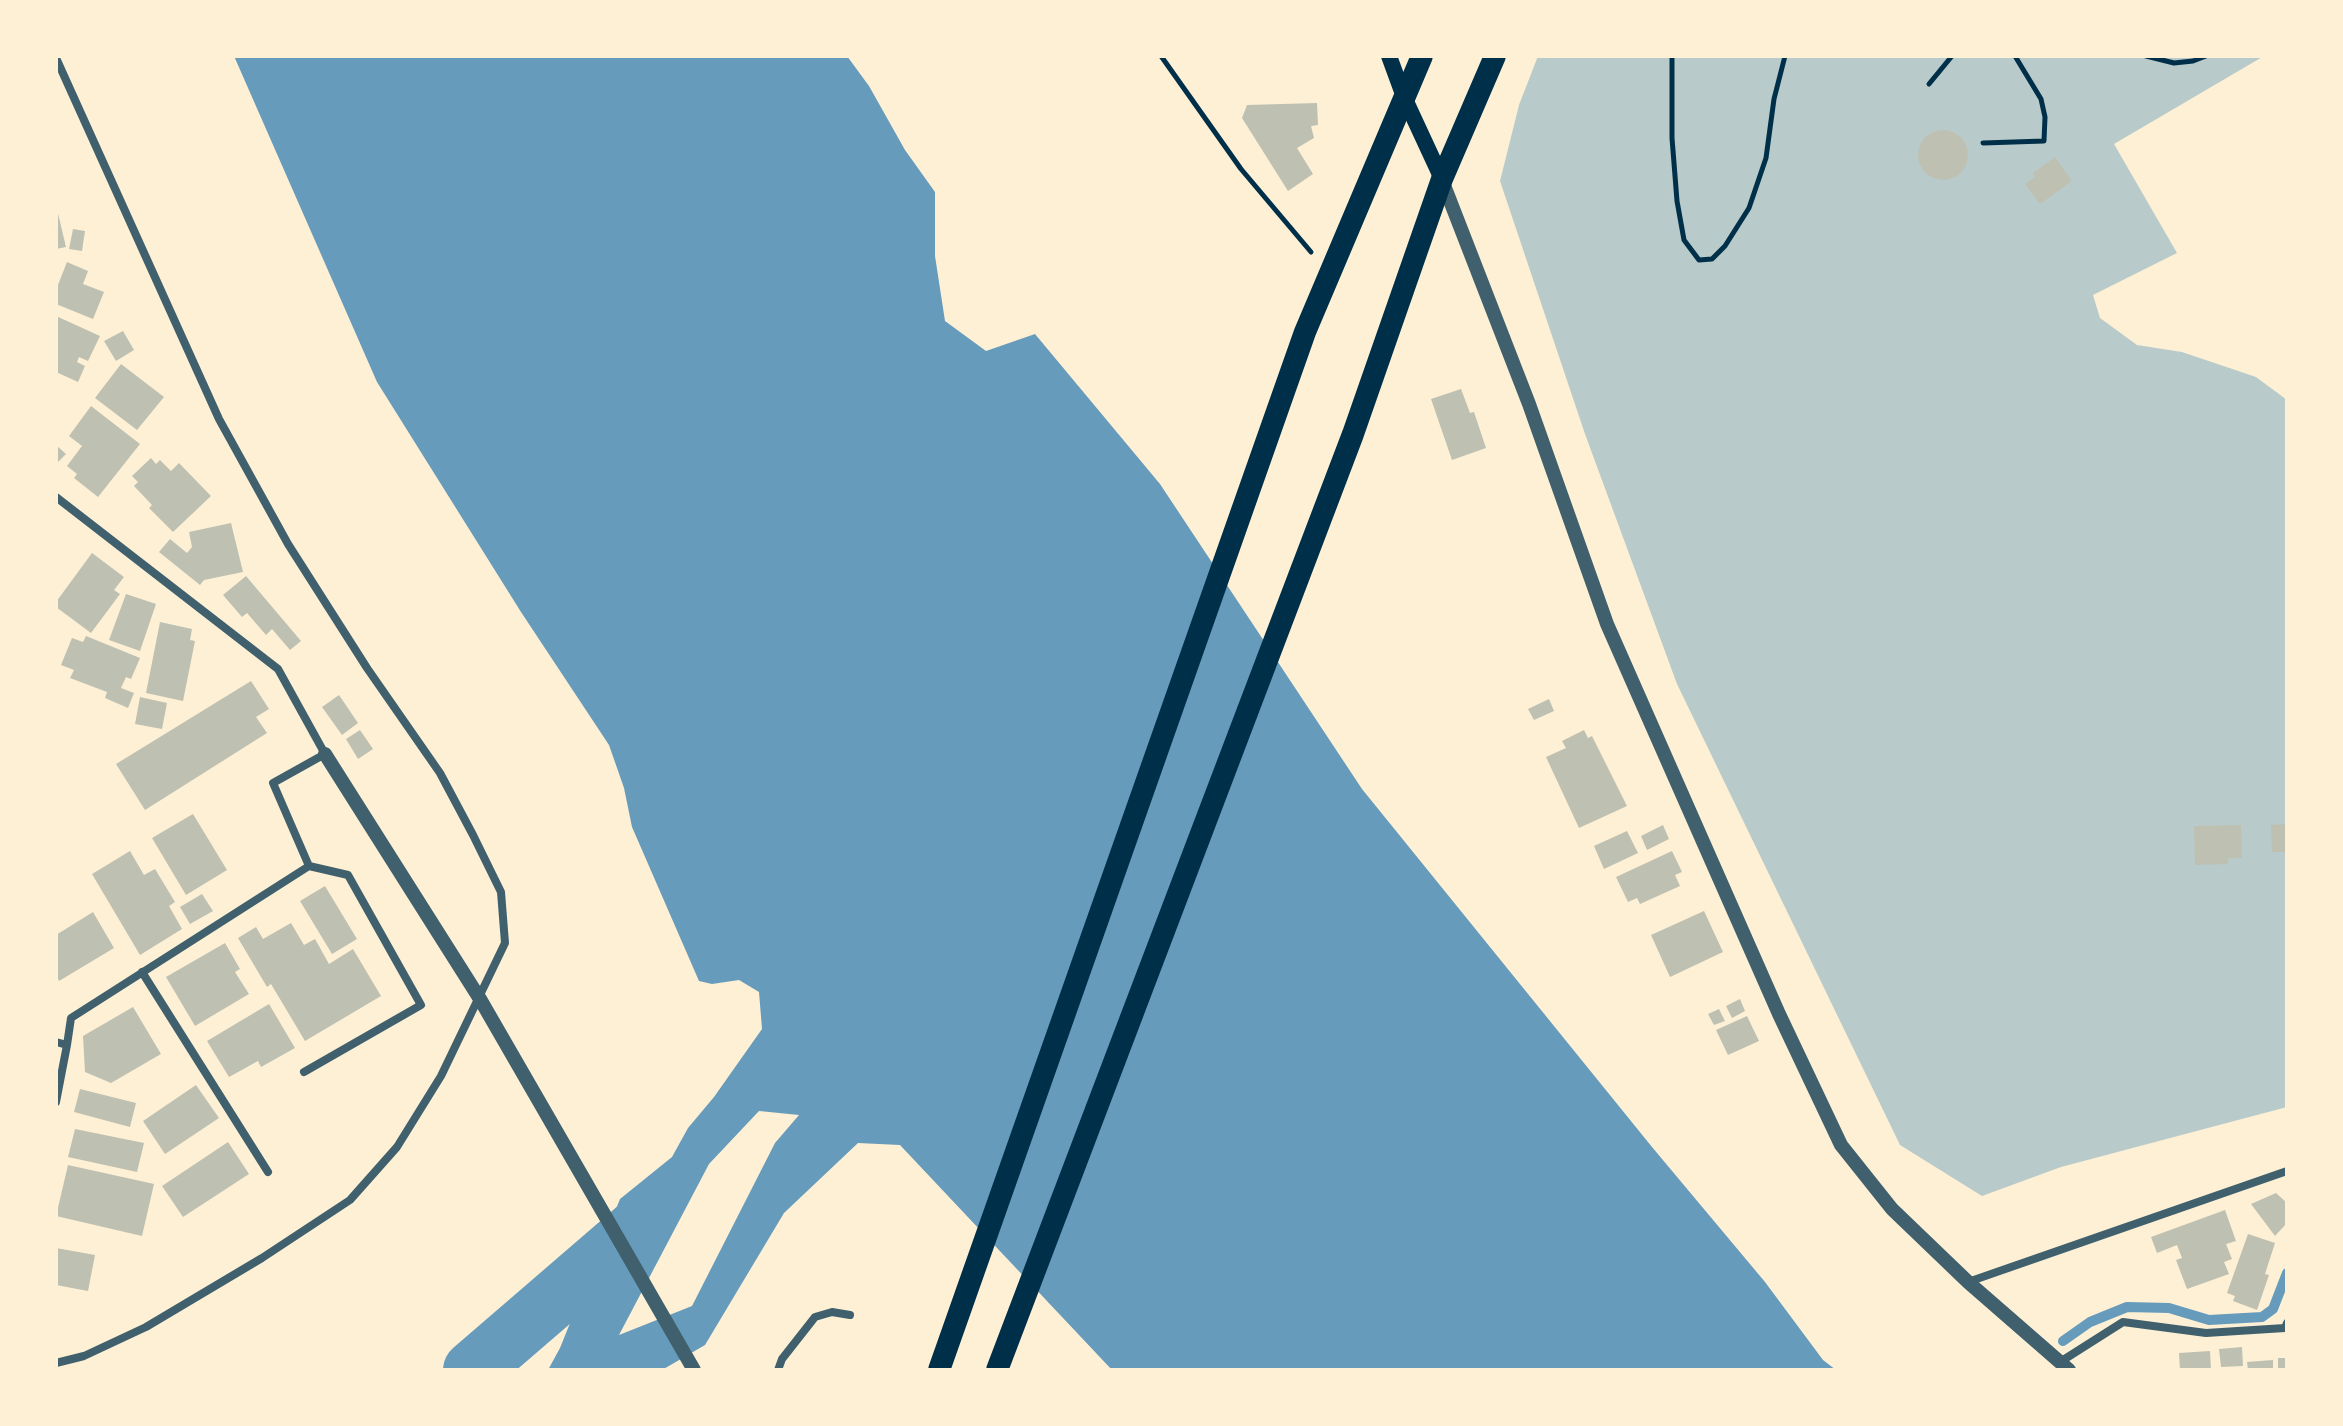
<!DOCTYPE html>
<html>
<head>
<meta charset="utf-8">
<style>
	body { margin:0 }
	#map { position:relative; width:2343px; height:1426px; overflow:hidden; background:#fdf0d5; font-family:"Varela Round",sans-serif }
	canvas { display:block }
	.frame { position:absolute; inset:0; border:58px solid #fdf0d5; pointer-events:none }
</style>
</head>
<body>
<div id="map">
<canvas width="2343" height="1426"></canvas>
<div class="frame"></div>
</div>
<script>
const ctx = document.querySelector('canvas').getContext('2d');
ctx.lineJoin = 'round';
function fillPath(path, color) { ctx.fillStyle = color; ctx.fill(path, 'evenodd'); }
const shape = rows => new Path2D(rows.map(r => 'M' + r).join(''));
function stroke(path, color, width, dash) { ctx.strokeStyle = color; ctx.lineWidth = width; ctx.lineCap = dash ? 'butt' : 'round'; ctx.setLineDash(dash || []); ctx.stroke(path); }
const green = shape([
	[1538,56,2264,56,2114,144,2177,253,2093,295,2100,318,2137,345,2182,352,2256,377,2287,400,2287,1107,2061,1167,1982,1196,1900,1145,1677,684,1585,434,1500,181,1519,105]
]);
const water = shape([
	[234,56,847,56,869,86,905,150,935,192,935,256,945,321,986,351,1035,334,1160,484,1362,789,1652,1147,1765,1282,1823,1360,1836,1370,1112,1370,900,1145,858,1143,784,1213,705,1345,662,1370,548,1370,560,1348,620,1199,672,1157,688,1128,714,1097,762,1029,759,992,739,980,712,984,699,981,632,827,624,788,609,745,521,612,377,382],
	[759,1111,799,1115,775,1143,692,1306,619,1335,709,1164]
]);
const stream = shape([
	[2063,1341,2090,1322,2127,1307,2169,1308,2209,1320,2262,1317,2273,1309,2287,1273]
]);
const river = shape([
	[472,1370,646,1220]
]);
const building = shape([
	[1317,103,1318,125,1311,126,1314,138,1297,148,1313,174,1288,191,1242,118,1247,105],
	'1918 155a25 25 0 1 1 50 0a25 25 0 1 1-50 0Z',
	[2055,157,2072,181,2040,204,2025,184,2035,177,2033,173],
	[56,205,66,247,56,249],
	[73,229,85,231,82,251,69,249],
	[67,262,88,271,83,284,104,292,93,319,56,304,56,290],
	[56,316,100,336,88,361,79,357,77,362,85,366,78,382,56,372],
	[123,331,134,350,116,361,104,341],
	[121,364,164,397,137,430,95,398],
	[1461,389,1470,413,1474,412,1486,448,1452,460,1431,399],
	[91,406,140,444,98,497,74,478,77,474,67,466,82,446,69,436],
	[56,445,66,454,56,464],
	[151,458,156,464,160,460,171,471,179,463,211,496,173,532,149,508,152,505,134,486,138,482,132,476],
	[231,523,243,572,204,580,200,585,159,552,170,539,187,553,192,547,189,532],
	[92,553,124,577,114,590,120,594,91,633,56,607,56,602],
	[246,576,301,641,290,650,272,629,266,635,247,613,242,617,223,595],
	[126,594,156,604,140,651,109,640],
	[160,622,192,629,190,640,195,641,183,701,146,693],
	[86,636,140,658,131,679,126,677,121,688,134,693,128,708,105,698,107,692,70,678,74,670,61,665,72,638,83,642],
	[251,681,269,709,256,717,267,733,145,810,116,764],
	[339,695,358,723,342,735,322,707],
	[140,697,167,703,162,729,135,724],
	[1549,699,1554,711,1534,720,1528,709],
	[360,730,373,749,358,759,346,739],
	[1584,730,1588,738,1592,736,1627,806,1579,828,1546,757,1566,748,1562,741],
	[193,814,227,870,186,895,152,838],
	[2287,824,2287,852,2272,852,2271,825],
	[1663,825,1669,839,1647,850,1641,836],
	[2241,825,2242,858,2228,858,2228,864,2195,865,2194,826],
	[1627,831,1638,853,1604,869,1594,846],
	[130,851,144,875,155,869,175,902,169,906,182,929,140,955,92,874],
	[1672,851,1682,872,1675,875,1680,886,1640,904,1637,898,1628,902,1616,877],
	[325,886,357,939,332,954,300,901],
	[202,894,213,911,190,924,180,907],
	[1704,911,1723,952,1670,977,1651,935],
	[93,912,114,948,59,981,56,975,56,935],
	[291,923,304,945,315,939,329,964,353,949,381,996,305,1041,271,984,267,987,238,938,256,927,263,939],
	[225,943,240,969,235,972,249,994,195,1026,166,977],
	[1740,999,1745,1011,1732,1018,1726,1006],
	[269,1004,295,1048,261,1067,258,1061,229,1077,207,1041],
	[133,1007,161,1054,111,1083,85,1072,83,1036],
	[1719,1009,1725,1021,1714,1025,1708,1014],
	[1747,1016,1759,1041,1728,1055,1716,1030],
	[196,1085,219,1118,165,1154,143,1121],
	[80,1089,136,1103,130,1127,74,1112],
	[75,1129,144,1143,137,1172,68,1157],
	[228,1142,249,1174,183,1217,162,1186],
	[68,1165,154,1184,142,1236,56,1216],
	[2276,1193,2287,1203,2287,1223,2275,1236,2251,1204],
	[2225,1210,2236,1241,2226,1244,2232,1259,2224,1262,2229,1274,2187,1289,2176,1260,2182,1258,2177,1245,2157,1253,2151,1237],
	[2248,1234,2275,1243,2265,1274,2269,1275,2257,1310,2233,1301,2235,1296,2227,1293],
	[56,1248,95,1255,88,1291,56,1285],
	[2242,1347,2243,1366,2221,1367,2219,1349],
	[2210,1351,2211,1370,2180,1370,2179,1353],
	[2278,1358,2287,1358,2287,1370,2278,1370],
	[2273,1360,2273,1370,2248,1370,2247,1362]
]);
const path = shape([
	[1161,56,1241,169,1311,252],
	[1672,56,1672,138,1677,201,1684,240,1699,260,1712,259,1725,246,1749,208,1766,158,1774,99,1785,56],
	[2146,56,2174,63,2193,61,2206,56],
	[1929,84,1952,56],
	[1983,143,2044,141,2045,117,2041,99,2015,56]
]);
const minor = shape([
	[56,58,219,419,288,544,367,668,440,773,473,835,501,892,505,943,441,1076,397,1147,350,1200,262,1258,146,1327,84,1356,56,1363],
	[56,497,278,669,325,754,273,783,309,866,71,1018,67,1045,56,1042],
	[142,972,268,1172],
	[304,1072,421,1005,348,875,309,866],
	[56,1102,67,1045],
	[1968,1282,2287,1171],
	[2060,1362,2123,1322,2206,1333,2285,1328,2287,1323],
	[778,1370,782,1359,815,1317,832,1312,850,1315]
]);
const tertiary = shape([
	[1442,180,1529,404,1607,624,1779,1014,1841,1145,1892,1209,1968,1282,2069,1370],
	[325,754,480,999,694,1370]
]);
const secondary = shape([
	[1389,56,1404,97,1442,179]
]);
const trunk = shape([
	[939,1370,1305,332,1422,56],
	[997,1370,1353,434,1442,179,1495,56]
]);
fillPath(green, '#b9caca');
fillPath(water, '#669bbc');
stroke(stream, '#669bbc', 10);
stroke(river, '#669bbc', 58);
fillPath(building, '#bec0b2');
stroke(path, '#003049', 5);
stroke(minor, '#3f606c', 8);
stroke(tertiary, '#3f606c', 14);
stroke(secondary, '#003049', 16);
stroke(trunk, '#003049', 22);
</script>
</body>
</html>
